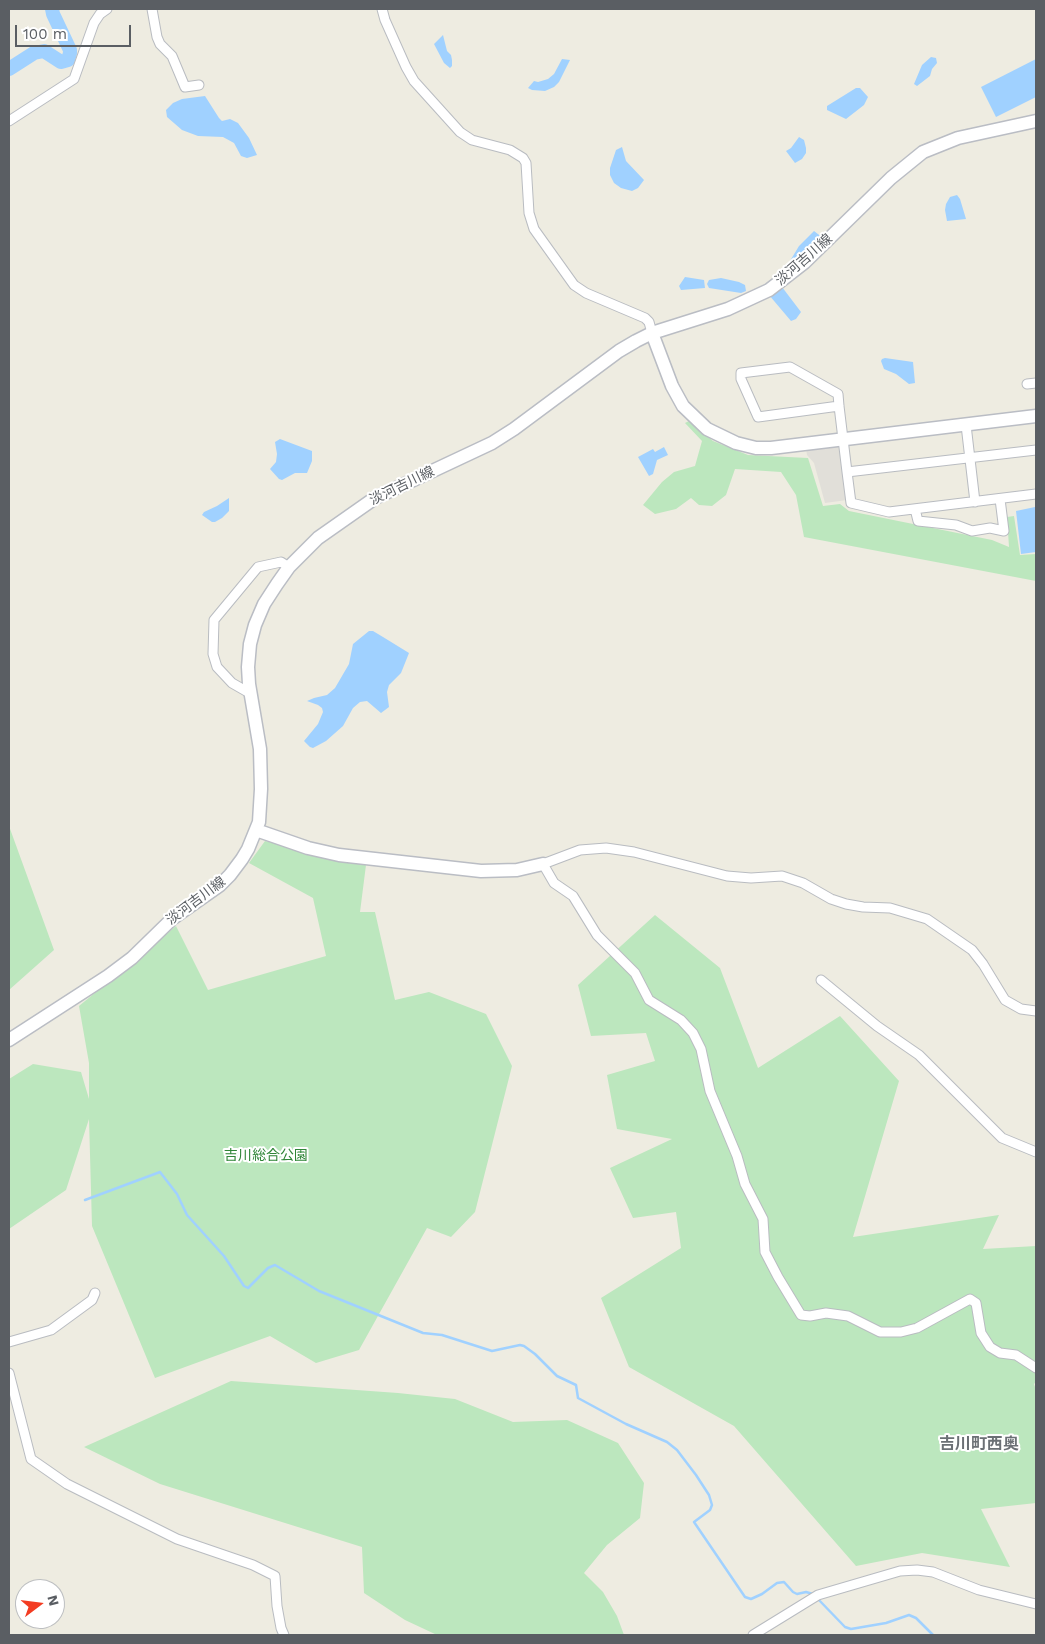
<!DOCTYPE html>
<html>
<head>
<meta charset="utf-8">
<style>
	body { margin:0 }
	#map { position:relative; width:1045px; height:1644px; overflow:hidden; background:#eeece1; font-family:"Work Sans",sans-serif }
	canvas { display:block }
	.frame { position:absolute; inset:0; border:10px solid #5a5e63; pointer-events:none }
	.north { position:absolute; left:15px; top:1579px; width:50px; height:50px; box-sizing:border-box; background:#fff; border:1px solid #bdbfc1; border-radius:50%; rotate:75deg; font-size:14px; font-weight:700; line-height:20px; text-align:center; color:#5a5e63 }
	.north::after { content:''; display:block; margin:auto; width:18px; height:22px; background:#f33c22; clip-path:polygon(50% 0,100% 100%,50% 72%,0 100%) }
	.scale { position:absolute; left:15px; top:25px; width:116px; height:22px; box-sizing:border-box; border:2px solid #5a5e63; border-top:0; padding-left:6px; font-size:15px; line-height:18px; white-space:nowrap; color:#5a5e63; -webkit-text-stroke:4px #fff; paint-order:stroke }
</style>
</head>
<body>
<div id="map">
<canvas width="1045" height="1644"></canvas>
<div class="frame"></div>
<div class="north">N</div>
<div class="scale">100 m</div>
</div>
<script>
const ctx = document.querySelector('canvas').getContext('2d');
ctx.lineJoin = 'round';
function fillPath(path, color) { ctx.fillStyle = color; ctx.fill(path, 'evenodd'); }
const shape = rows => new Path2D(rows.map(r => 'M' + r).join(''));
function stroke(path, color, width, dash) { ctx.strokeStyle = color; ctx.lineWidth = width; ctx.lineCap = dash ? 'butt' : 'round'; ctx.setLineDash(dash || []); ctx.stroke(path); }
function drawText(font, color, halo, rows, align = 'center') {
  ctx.font = font + ' "Work Sans","Noto Sans JP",sans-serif'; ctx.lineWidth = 4; ctx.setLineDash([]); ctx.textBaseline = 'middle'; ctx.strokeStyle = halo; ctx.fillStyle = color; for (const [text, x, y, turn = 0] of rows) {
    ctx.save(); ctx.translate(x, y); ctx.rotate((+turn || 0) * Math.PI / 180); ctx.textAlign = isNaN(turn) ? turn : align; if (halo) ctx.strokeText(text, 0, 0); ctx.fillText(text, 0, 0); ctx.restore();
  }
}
const industrial = shape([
	[837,446,840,449,847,500,825,503,814,463,807,455,806,449]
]);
const green = shape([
	[689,421,713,441,748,455,808,458,823,506,840,504,849,511,992,540,1009,547,1007,517,1014,516,1020,555,1036,554,1036,581,804,537,796,495,781,472,735,469,726,495,712,506,699,505,691,498,676,509,655,514,643,505,662,482,674,472,695,466,702,441,685,423],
	[9,826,54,950,9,990],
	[265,841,366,865,360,912,375,912,395,1000,429,992,486,1014,512,1066,475,1212,451,1237,427,1228,359,1350,316,1363,270,1336,155,1378,92,1226,89,1119,66,1190,9,1229,9,1079,33,1064,81,1072,89,1099,89,1063,79,1006,176,926,208,990,326,956,313,898,249,863],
	[655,915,720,968,758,1068,840,1016,899,1081,853,1237,999,1215,983,1249,1036,1246,1036,1382,1034,1384,1036,1390,1036,1503,981,1509,1010,1567,922,1553,856,1566,734,1426,629,1367,601,1298,681,1248,676,1212,633,1218,610,1168,672,1139,617,1129,607,1075,655,1061,646,1033,591,1036,578,985],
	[231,1381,398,1393,455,1399,513,1422,567,1420,618,1443,644,1483,640,1518,607,1545,584,1573,603,1592,617,1616,624,1635,437,1635,405,1620,364,1593,362,1547,160,1484,84,1447]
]);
const water = shape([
	[443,35,447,51,451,55,452,60,452,66,450,68,444,63,434,44],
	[931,57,936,58,937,63,932,69,930,76,917,86,914,84,922,65],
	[562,59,570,60,559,82,554,87,545,91,532,90,528,88,534,81,538,82,548,79,554,74],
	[1036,59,1035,65,1036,97,996,117,981,87],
	[856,88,860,88,868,97,864,105,846,119,827,110,827,106],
	[205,96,219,118,222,121,230,119,238,123,249,138,257,155,247,158,241,156,234,143,223,137,198,136,182,130,167,117,166,110,173,103,182,99],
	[799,137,804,140,806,148,806,153,802,159,795,163,786,151,791,148],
	[622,147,626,161,644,180,638,188,632,191,621,188,614,183,610,175,610,168,616,150],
	[957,195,960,199,966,219,947,221,945,210,946,204,950,197],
	[814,231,823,238,795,265,790,261,799,246],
	[685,277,704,280,705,288,681,290,679,286],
	[721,278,739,282,745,285,746,291,741,293,709,288,707,284,709,280],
	[782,287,801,312,796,319,791,321,769,295],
	[885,358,913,362,915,383,909,384,896,374,884,369,881,361,882,359],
	[280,439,312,451,312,461,307,473,295,473,282,480,279,479,270,469,276,462,277,454,275,442],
	[664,447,668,455,657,460,653,474,649,476,638,457,653,449,655,452],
	[229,498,229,511,222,518,215,522,212,522,202,515,204,512,217,506],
	[1035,507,1036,552,1021,554,1016,511],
	[369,631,373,631,383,637,409,653,401,673,389,685,387,692,389,707,381,713,367,701,360,702,353,708,343,726,326,741,313,748,310,747,304,741,318,724,323,712,322,708,318,705,307,701,314,698,327,695,335,688,349,664,353,644]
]);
const stream = shape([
	[85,1200,160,1172,177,1194,187,1215,224,1256,244,1286,248,1288,268,1268,275,1265,319,1291,423,1333,442,1335,492,1351,520,1345,524,1346,535,1354,557,1376,576,1385,578,1398,626,1424,667,1442,677,1450,696,1475,709,1495,712,1505,710,1510,694,1522,745,1597,751,1599,762,1594,777,1583,784,1582,793,1592,797,1594,806,1592,813,1594],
	[817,1598,845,1627,851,1629,886,1623,909,1615,916,1618,933,1635]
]);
const river = shape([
	[9,69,34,53,44,51,61,62,68,60,70,53,70,50,53,14,52,9]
]);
const street = shape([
	[152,9,157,37,160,44,172,56,185,87,199,85],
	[382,9,385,20,406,67,414,81,460,132,472,140,510,150,523,158,526,163,529,213,534,229,574,285,586,293,645,318,649,322,652,333],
	[9,121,74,79,94,23,100,14,107,9],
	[1027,384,1036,383],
	[839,406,758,417,741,379,741,373,790,367,838,394,839,406,847,472,851,503,889,512,1036,494],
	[966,425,975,502],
	[847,472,1036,450],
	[915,509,918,521,956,525,972,531,990,528,1004,531,1000,499],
	[250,691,246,691,232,683,217,667,213,654,214,620,258,567,281,562,289,567],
	[821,980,877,1026,919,1055,1002,1138,1036,1152],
	[1036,1011,1021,1009,1005,1000,983,964,972,950,927,919,890,908,863,907,846,904,831,899,803,883,782,876,751,878,727,876,634,852,606,848,580,850,543,864,554,883,573,896,597,935,635,973,649,1000,681,1020,693,1033,701,1049,710,1091,737,1156,745,1184,763,1219,765,1252,778,1277,801,1315,810,1316,826,1313,848,1316,880,1332,901,1332,917,1328,970,1299,976,1303,981,1333,990,1347,1000,1353,1016,1355,1036,1368],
	[9,1342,51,1330,92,1300,95,1293],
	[9,1373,31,1459,67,1484,177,1539,253,1565,275,1576,277,1606,281,1628,284,1635],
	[753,1635,818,1595,900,1571,917,1570,933,1572,979,1590,1036,1604]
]);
const secondary = shape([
	[652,333,672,386,683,406,707,429,736,443,756,448,771,448,1036,416],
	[256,830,308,848,339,855,481,871,517,870,543,864],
	[9,1040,108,976,132,958,173,918,220,885,230,875,242,859,248,849,259,822,261,789,260,749,249,684,248,667,250,644,255,625,264,604,277,584,289,567,318,538,375,498,492,443,514,429,619,351,636,341,652,333,728,309,769,290,805,262,891,178,923,152,958,138,1036,121]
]);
const streetNames = [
	["淡河吉川線",804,260,-41],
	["淡河吉川線",402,486,-26],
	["淡河吉川線",196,901,-37]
];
const parkNames = [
	["吉川総合公園",266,1156]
];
const quarterNames = [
	["吉川町西奥",979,1444]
];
fillPath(industrial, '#e1dfd9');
fillPath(green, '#bce7be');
fillPath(water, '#a0d1ff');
stroke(stream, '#a0d1ff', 2.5);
stroke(river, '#a0d1ff', 14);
stroke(street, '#b9bcc1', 11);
stroke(secondary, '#babdc4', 15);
stroke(street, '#fff', 9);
stroke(secondary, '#fff', 12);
drawText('14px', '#5a5e63', '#fff', streetNames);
drawText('14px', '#2f8537', '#fff', parkNames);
drawText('bold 16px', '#6b7075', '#fff', quarterNames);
</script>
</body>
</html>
